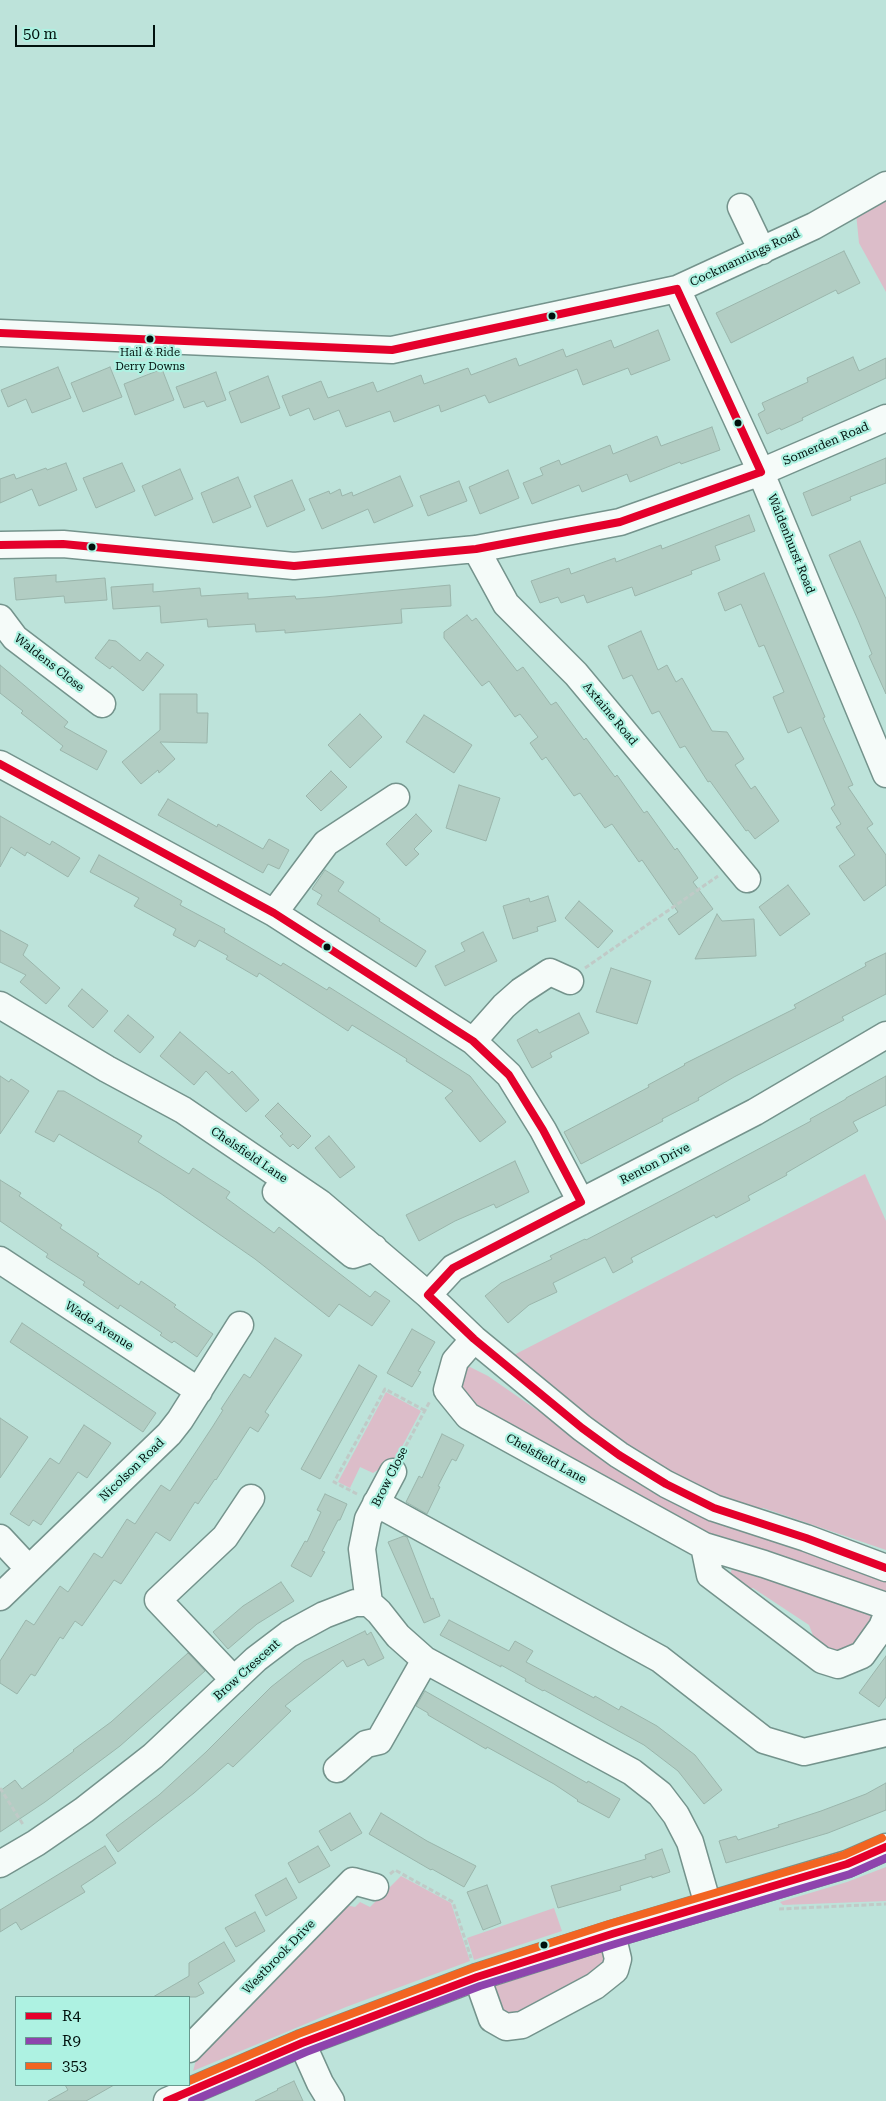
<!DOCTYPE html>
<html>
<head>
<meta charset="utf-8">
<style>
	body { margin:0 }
	#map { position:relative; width:886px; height:2101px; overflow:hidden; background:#bde3da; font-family:"Roboto Serif",serif }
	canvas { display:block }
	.legend { position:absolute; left:15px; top:1996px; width:175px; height:90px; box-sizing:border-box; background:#aef2e2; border:1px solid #68988d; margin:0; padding:6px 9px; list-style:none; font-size:15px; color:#00110d }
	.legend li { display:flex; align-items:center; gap:10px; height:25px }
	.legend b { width:25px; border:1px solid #68988d }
	.scale { position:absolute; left:15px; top:25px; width:140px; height:22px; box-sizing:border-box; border:2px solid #00110d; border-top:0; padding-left:6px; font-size:15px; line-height:18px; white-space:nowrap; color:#00110d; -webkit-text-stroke:4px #aef2e2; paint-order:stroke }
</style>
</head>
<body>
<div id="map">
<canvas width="886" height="2101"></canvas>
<ul class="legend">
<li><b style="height:6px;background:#e4002b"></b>R4</li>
<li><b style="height:6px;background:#8e44ad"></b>R9</li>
<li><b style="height:6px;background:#f26522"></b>353</li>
</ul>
<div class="scale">50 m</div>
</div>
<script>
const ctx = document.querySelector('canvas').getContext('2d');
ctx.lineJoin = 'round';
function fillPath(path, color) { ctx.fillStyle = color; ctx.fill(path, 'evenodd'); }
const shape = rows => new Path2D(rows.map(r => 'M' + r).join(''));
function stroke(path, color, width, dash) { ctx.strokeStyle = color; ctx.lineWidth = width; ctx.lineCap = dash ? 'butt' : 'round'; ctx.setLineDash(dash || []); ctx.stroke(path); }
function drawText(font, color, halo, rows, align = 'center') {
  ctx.font = font + ' "Roboto Serif",serif'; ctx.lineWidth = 4.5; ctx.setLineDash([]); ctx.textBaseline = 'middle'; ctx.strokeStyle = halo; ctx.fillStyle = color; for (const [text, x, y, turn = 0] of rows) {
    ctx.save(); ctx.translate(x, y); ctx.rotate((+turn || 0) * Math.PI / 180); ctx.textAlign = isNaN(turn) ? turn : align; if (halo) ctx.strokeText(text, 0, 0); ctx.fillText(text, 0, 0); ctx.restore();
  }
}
const green = shape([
	[886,196,886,292,859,243,856,213],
	[865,1174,886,1221,886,1550,763,1508,745,1509,650,1461,620,1441,510,1357],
	[464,1364,488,1376,668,1501,886,1579,886,1600,707,1537,467,1409,455,1387],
	[386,1392,421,1411,396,1458,373,1473,360,1467,350,1488,338,1482],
	[733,1565,876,1613,868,1638,840,1652,829,1648,814,1638,809,1625,753,1588,740,1590,728,1582],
	[886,1867,886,1901,783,1905,780,1902,847,1882],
	[401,1876,451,1903,470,1961,346,2007,193,2071,199,2049,341,1904,355,1907,360,1902,370,1907],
	[554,1908,562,1931,474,1960,467,1938],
	[599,1948,607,1951,612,1963,507,2019,491,1994,495,1985]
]);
const building = shape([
	[844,251,860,283,838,294,836,290,731,343,716,313,844,251],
	[658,330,670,360,631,375,628,368,583,385,577,369,489,403,485,395,441,412,439,405,394,422,390,411,346,427,339,410,314,420,309,408,290,416,282,396,321,381,328,398,373,382,377,392,421,375,424,384,468,368,471,375,516,358,519,366,563,349,566,357,611,340,614,348,658,330],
	[853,357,859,371,886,358,886,378,802,418,803,420,781,430,780,428,767,434,758,414,765,410,762,403,808,382,807,378,853,357],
	[58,367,71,398,32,413,26,399,8,407,1,390,58,367],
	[110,367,122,397,83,412,71,383,110,367],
	[162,369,174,400,135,415,124,384,162,369],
	[216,372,226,400,207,407,204,401,184,408,176,387,216,372],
	[268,376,280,408,241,423,229,392,268,376],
	[712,427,720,450,681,464,680,462,630,482,627,474,582,492,579,485,532,504,523,483,543,475,540,468,559,460,561,465,610,445,613,454,657,436,661,446,712,427],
	[886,458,886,483,850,497,851,500,812,516,803,493,886,458],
	[66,463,77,490,39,506,32,489,0,503,0,479,14,474,16,479,46,468,47,470,66,463],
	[122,463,135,491,96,508,83,478,122,463],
	[180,469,193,499,155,516,142,486,180,469],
	[508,470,519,498,480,514,469,487,508,470],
	[400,476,413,506,374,523,368,509,322,529,309,499,329,491,330,494,340,489,342,496,352,492,353,496,400,476],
	[238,477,251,507,213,523,201,493,238,477],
	[292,480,305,510,267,527,254,496,292,480],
	[459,481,467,501,428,516,420,496,459,481],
	[749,515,755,531,715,546,720,560,691,571,692,574,635,596,632,587,587,603,584,595,561,603,558,597,540,603,531,581,569,568,571,574,615,558,616,562,661,545,662,549,749,515],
	[860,541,886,599,886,694,869,656,872,654,858,620,829,555,860,541],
	[764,573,825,717,823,718,853,785,848,787,873,824,867,828,886,855,886,885,864,901,839,866,855,855,836,827,841,824,831,808,835,805,801,727,788,733,773,697,784,692,764,645,759,647,741,604,725,611,718,593,764,573],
	[56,575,56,582,105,578,107,600,65,603,64,596,16,600,14,578,56,575],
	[153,584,153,592,200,588,201,596,248,593,248,599,295,596,296,599,325,597,450,585,451,606,401,609,402,623,285,633,285,630,256,632,255,624,208,627,207,619,161,623,160,606,113,609,111,587,153,584],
	[467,615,472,621,476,618,517,671,523,667,551,705,556,702,584,740,586,738,615,777,617,775,644,813,647,811,675,850,677,848,698,878,693,882,713,909,679,935,668,919,678,912,642,860,639,862,612,824,605,828,580,793,574,796,546,757,542,760,530,743,538,737,520,714,515,717,489,681,482,686,444,638,444,632,467,615],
	[641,631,658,670,667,665,676,682,682,678,712,731,727,732,744,759,735,765,751,789,755,786,779,821,755,839,748,830,746,831,710,781,708,782,685,746,680,748,659,711,652,714,632,675,623,679,608,646,641,631],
	[109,640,116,641,140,661,147,652,164,665,143,691,112,666,110,669,95,658,109,640],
	[0,665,68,722,64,727,107,751,97,770,60,750,63,746,21,713,23,711,0,693,0,665],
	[160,694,197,694,197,713,208,713,207,743,160,742,175,759,159,773,158,770,141,784,122,762,160,730,160,694],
	[360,714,382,737,350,768,328,745,360,714],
	[424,715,472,745,454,773,406,742,424,715],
	[331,771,347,787,321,811,306,796,331,771],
	[459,785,500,798,486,841,446,828,459,785],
	[168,799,217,827,218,824,263,849,269,839,289,850,279,869,268,864,263,873,158,815,168,799],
	[416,814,432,831,414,849,419,854,406,866,386,844,416,814],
	[0,816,50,845,52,841,80,858,68,877,27,852,25,856,11,847,0,867,0,816],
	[99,855,182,901,180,905,225,929,224,932,281,966,283,963,327,990,329,987,470,1076,506,1122,480,1142,445,1098,453,1091,406,1061,407,1059,352,1025,348,1031,259,973,257,977,226,959,228,956,199,940,195,947,173,935,176,929,134,906,139,898,90,872,99,855],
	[325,870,344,882,338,891,380,919,379,921,426,951,416,967,317,904,322,895,312,889,325,870],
	[788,885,810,914,780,936,759,907,788,885],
	[548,896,556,921,537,927,538,931,513,939,503,906,529,898,530,902,548,896],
	[579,901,613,931,598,948,565,918,579,901],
	[717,914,722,921,754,919,756,956,695,959,717,914],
	[0,930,28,945,23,955,60,988,46,1004,20,982,26,975,0,962,0,930],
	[483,932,497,961,445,986,435,966,465,951,461,943,483,932],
	[886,953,886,994,842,1017,844,1020,734,1077,698,1098,699,1100,662,1119,663,1121,581,1164,564,1132,649,1087,648,1085,685,1065,684,1064,796,1008,794,1005,866,966,865,963,886,953],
	[611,968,651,981,637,1024,596,1012,611,968],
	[82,989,108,1011,93,1028,68,1006,82,989],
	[579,1013,589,1033,550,1053,552,1057,532,1068,517,1040,537,1029,539,1033,579,1013],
	[128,1015,154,1037,140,1053,114,1031,128,1015],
	[180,1032,229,1074,232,1071,259,1100,246,1112,206,1071,194,1085,160,1056,180,1032],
	[0,1076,9,1082,11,1079,29,1091,0,1134,0,1076],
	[886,1076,886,1105,853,1122,858,1131,786,1173,787,1175,748,1196,750,1200,716,1218,714,1215,631,1258,633,1262,613,1273,605,1257,553,1283,557,1292,529,1305,508,1323,485,1296,501,1283,552,1259,550,1256,585,1239,586,1240,680,1191,811,1121,810,1119,846,1099,846,1098,886,1076],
	[58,1091,64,1091,142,1136,138,1142,189,1174,193,1168,208,1178,230,1192,226,1198,274,1233,279,1227,370,1297,375,1291,390,1301,372,1326,339,1304,329,1317,255,1259,160,1193,59,1134,54,1142,35,1132,58,1091],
	[278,1103,311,1136,298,1149,293,1144,290,1147,280,1136,283,1134,265,1116,278,1103],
	[329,1136,355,1167,340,1178,315,1148,329,1136],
	[515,1161,529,1192,496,1208,494,1204,455,1221,419,1241,406,1215,515,1161],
	[0,1180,21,1193,19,1196,62,1225,60,1228,99,1254,97,1256,139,1285,141,1281,176,1305,174,1307,213,1334,197,1357,174,1341,172,1343,160,1335,162,1333,120,1305,118,1309,83,1285,85,1282,46,1257,48,1254,0,1221,0,1180],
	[22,1323,156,1413,143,1432,10,1342,22,1323],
	[412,1329,435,1342,418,1371,421,1372,412,1387,387,1373,412,1329],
	[275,1338,302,1355,265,1412,269,1415,258,1432,250,1427,216,1480,215,1479,198,1504,195,1502,170,1541,156,1532,121,1584,114,1580,82,1626,75,1621,63,1639,60,1637,35,1676,31,1674,17,1694,0,1683,0,1661,26,1620,34,1625,60,1586,68,1592,94,1553,102,1558,127,1519,135,1524,161,1485,170,1491,213,1426,223,1410,221,1409,244,1374,250,1378,275,1338],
	[359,1365,377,1376,320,1479,301,1469,359,1365],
	[0,1418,28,1437,0,1478,0,1418],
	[84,1425,111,1443,87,1478,78,1472,41,1525,33,1520,29,1526,10,1514,50,1458,59,1464,84,1425],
	[442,1434,464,1445,456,1461,452,1459,438,1486,440,1487,427,1514,406,1502,419,1476,422,1478,442,1434],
	[325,1494,347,1504,340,1520,338,1520,322,1551,325,1552,311,1577,291,1566,305,1541,307,1542,321,1512,317,1510,325,1494],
	[404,1536,407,1537,431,1599,433,1598,440,1616,424,1623,388,1542,404,1536],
	[281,1582,294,1601,257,1624,228,1649,213,1632,243,1606,281,1582],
	[449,1620,509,1651,515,1641,533,1651,526,1662,594,1698,595,1696,619,1710,621,1706,657,1726,695,1755,722,1790,704,1804,678,1771,644,1745,544,1690,543,1691,525,1681,526,1679,501,1665,501,1667,440,1635,449,1620],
	[365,1631,367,1635,371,1632,384,1658,368,1666,364,1659,347,1667,343,1660,285,1706,291,1711,233,1767,228,1763,194,1793,118,1852,106,1835,159,1795,206,1752,271,1687,304,1661,365,1631],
	[188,1653,205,1671,120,1746,45,1802,0,1832,0,1791,15,1780,22,1789,74,1751,73,1750,111,1722,188,1653],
	[886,1656,886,1697,879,1707,859,1693,886,1656],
	[425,1691,587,1783,588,1781,620,1799,609,1818,577,1801,578,1800,554,1784,487,1747,486,1749,428,1715,428,1713,416,1706,425,1691],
	[886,1783,886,1810,828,1833,726,1863,719,1841,736,1836,738,1840,779,1827,778,1825,821,1811,866,1794,886,1783],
	[350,1813,362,1833,331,1851,319,1831,350,1813],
	[381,1813,427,1841,476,1866,464,1887,432,1869,431,1870,369,1834,381,1813],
	[105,1846,116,1863,81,1886,85,1892,21,1930,16,1922,0,1932,0,1910,105,1846],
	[318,1846,330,1866,299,1883,288,1863,318,1846],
	[662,1849,670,1872,652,1878,652,1876,620,1886,621,1890,558,1908,551,1886,646,1859,645,1855,662,1849],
	[286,1878,297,1898,266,1916,255,1895,286,1878],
	[487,1885,501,1923,483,1930,467,1892,487,1885],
	[255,1912,265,1931,236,1947,225,1928,255,1912],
	[224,1942,235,1961,198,1983,204,1993,196,1997,153,1997,189,1976,189,1963,224,1942],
	[294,2081,303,2101,255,2101,278,2090,277,2089,294,2081],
	[65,2085,114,2085,86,2101,48,2101,68,2090,65,2085]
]);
const path = shape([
	[585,968,718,876],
	[402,1453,430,1401],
	[357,1494,334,1482,385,1389,424,1410],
	[0,1788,24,1826],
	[390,1874,395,1870,453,1902,471,1958],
	[779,1909,886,1904]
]);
const minor = shape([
	[741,207,762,251],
	[677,289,756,461,886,774],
	[0,333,392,350,677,289,814,226,886,185],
	[0,545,63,544,294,566,476,549,620,522,761,472,886,418],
	[476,549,506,604,576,674,747,879],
	[0,618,15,638,102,704],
	[0,764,274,913,473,1041,509,1075,543,1130,581,1202],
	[274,913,326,843,396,797],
	[0,1005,107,1069,183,1110,320,1203,428,1295,474,1339,582,1428,619,1455,666,1484,714,1508,806,1538,886,1568],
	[473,1041,504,1006,521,991,550,972,570,981],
	[276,1192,353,1255,374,1248],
	[0,1260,199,1391],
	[428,1295,453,1268,755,1112,886,1035],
	[474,1339,455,1361,447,1390,468,1416,704,1546,710,1575,822,1660,838,1665,862,1655,882,1627,886,1617],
	[376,1503,660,1659,764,1740,804,1752,886,1733],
	[0,1538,28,1568],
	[704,1546,764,1564,886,1606],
	[0,1597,169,1434,180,1420,240,1325],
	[369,1603,362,1549,368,1519,393,1472],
	[234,1680,158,1600,225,1537,251,1498],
	[337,1769,366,1744,379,1741,425,1660],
	[0,1864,36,1843,84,1810,153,1756,256,1659,289,1634,324,1615,355,1603,369,1603,379,1612,398,1636,425,1660,632,1772,660,1794,676,1815,690,1842,708,1905],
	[477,1977,492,2019,506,2027,522,2025,595,1986,615,1970,618,1959,612,1934],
	[302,2043,320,2083,331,2101],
	[189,2049,353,1881,375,1887],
	[167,2101,302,2043,477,1977,612,1934,847,1864,886,1847]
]);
const bus1 = shape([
	[677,289,761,472],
	[0,333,392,350,677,289],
	[0,545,63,544,294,566,476,549,620,522,761,472],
	[0,764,274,913,473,1041,509,1075,543,1130,581,1202],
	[428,1295,474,1339,582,1428,619,1455,666,1484,714,1508,806,1538,886,1568],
	[428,1295,453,1268,581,1202],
	[167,2101,302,2043,477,1977,612,1934,847,1864,886,1847]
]);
const bus2 = shape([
	[192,2101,306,2052,480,1986,615,1944,850,1874,886,1858]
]);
const bus3 = shape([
	[189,2081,298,2034,473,1968,609,1924,844,1855,882,1838]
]);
const markers = [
	[552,316,4.5,"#00110d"],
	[150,339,4.5,"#00110d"],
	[738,423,4.5,"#00110d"],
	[92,547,4.5,"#00110d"],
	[327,947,4.5,"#00110d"],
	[544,1945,4.5,"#00110d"]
];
const busNames = [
	["Hail & Ride",150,353],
	["Derry Downs",150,367]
];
const streetNames = [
	["Cockmannings Road",745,258,-25],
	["Somerden Road",826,444,-23],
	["Waldenhurst Road",791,544,68],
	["Waldens Close",49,663,38],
	["Axtaine Road",610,714,50],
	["Chelsfield Lane",249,1155,34],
	["Renton Drive",655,1164,-27],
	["Wade Avenue",99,1326,33],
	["Chelsfield Lane",546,1459,29],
	["Nicolson Road",132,1470,-44],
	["Brow Close",390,1477,-63],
	["Brow Crescent",247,1670,-42],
	["Westbrook Drive",279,1957,-46]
];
fillPath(green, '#dcbdc9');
fillPath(building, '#b2cdc3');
stroke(building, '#9ab5ab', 1);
stroke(minor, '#74938c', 29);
stroke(path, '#c0cac7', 3, [5, 2.5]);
stroke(minor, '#f5fbf9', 26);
stroke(bus1, '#e4002b', 8);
stroke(bus2, '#8e44ad', 8);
stroke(bus3, '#f26522', 8);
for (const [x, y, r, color] of markers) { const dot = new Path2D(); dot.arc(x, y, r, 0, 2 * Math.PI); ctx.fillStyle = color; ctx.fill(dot); stroke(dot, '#aef2e2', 2); }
drawText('11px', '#00110d', '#aef2e2', busNames);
drawText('12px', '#00110d', '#aef2e2', streetNames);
</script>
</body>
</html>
